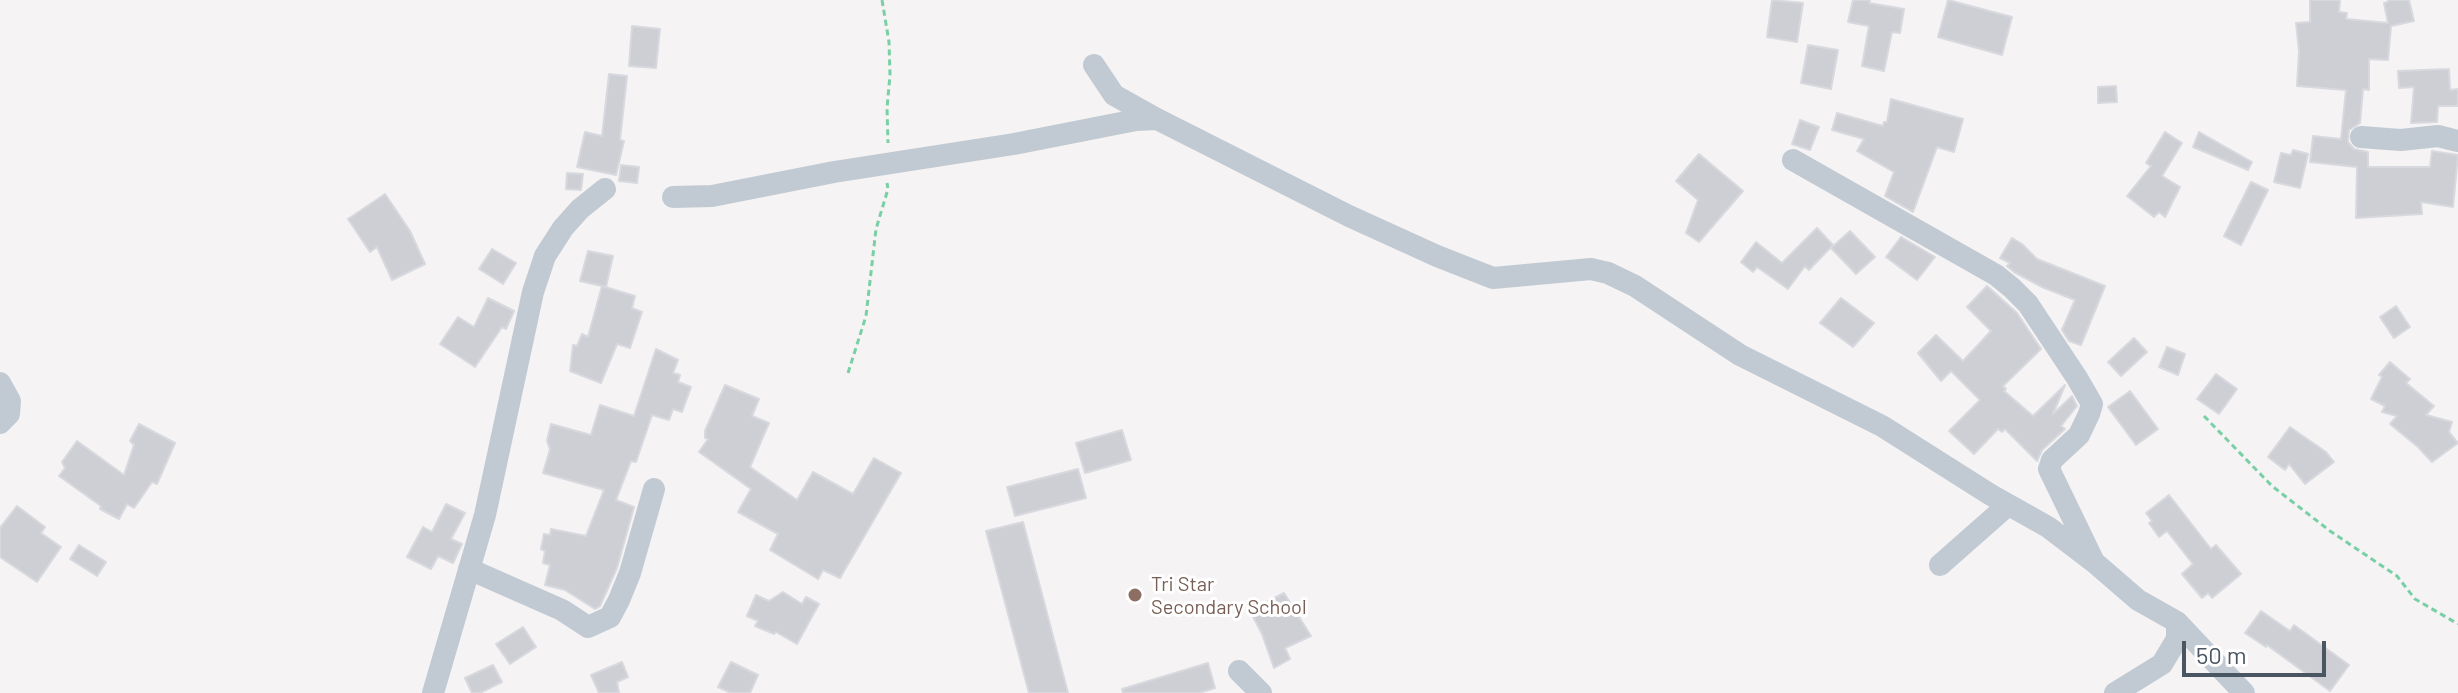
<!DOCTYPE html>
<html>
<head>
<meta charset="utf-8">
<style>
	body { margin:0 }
	#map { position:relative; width:2458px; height:693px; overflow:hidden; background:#f5f3f3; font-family:Barlow,sans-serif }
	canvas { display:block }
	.scale { position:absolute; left:2182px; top:641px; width:144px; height:36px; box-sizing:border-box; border:4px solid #4a5661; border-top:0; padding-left:10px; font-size:24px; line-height:28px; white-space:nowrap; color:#4a5661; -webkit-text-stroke:6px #fff; paint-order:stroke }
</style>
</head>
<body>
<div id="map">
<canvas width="2458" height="693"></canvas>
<div class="scale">50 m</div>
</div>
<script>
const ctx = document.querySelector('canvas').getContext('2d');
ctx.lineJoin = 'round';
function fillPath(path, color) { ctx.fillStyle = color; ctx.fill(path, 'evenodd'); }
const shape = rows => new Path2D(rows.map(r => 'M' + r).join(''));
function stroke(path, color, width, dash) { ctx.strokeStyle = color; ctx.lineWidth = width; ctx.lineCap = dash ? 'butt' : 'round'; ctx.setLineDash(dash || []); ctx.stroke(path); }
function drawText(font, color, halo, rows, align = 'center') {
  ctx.font = font + ' Barlow,sans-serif'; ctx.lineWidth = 6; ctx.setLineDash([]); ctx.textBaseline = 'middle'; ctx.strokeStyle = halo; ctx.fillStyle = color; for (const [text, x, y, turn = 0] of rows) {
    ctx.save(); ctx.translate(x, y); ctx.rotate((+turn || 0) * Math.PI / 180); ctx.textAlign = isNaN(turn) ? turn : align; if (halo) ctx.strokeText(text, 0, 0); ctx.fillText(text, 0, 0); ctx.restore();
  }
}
const building = shape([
	[1772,0,1803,3,1797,42,1767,37,1772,0],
	[1853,0,1870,0,1869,3,1904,9,1900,33,1892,32,1884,71,1862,66,1869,26,1848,22,1853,0],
	[1948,0,2012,17,2002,55,1938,37,1948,0],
	[2310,0,2340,0,2339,12,2347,13,2346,19,2388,23,2384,3,2388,2,2388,0,2409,0,2414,21,2391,26,2388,60,2369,59,2369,90,2363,89,2360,123,2349,130,2348,142,2354,149,2368,152,2368,167,2430,167,2432,151,2458,155,2453,207,2421,202,2422,214,2356,218,2357,167,2310,162,2313,136,2341,139,2346,90,2297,86,2299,51,2296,23,2310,22,2310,0],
	[632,26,660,29,656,68,629,66,632,26],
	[1808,45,1838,50,1831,89,1801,83,1808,45],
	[2449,69,2450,90,2458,89,2458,106,2438,106,2437,122,2411,123,2414,87,2399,88,2398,71,2449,69],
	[609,74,627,76,620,140,624,141,616,175,577,167,585,132,602,136,609,74],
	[2116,86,2117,102,2098,103,2098,87,2116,86],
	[1891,99,1963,119,1954,152,1937,147,1913,212,1885,196,1894,172,1857,151,1864,139,1832,130,1837,113,1883,126,1884,122,1887,122,1891,99],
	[1800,120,1819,127,1810,150,1792,144,1800,120],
	[2165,132,2182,143,2162,176,2180,187,2165,217,2159,212,2154,217,2127,196,2151,166,2146,163,2165,132],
	[2199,132,2252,162,2248,170,2193,147,2199,132],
	[2293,150,2308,154,2300,188,2274,182,2281,153,2291,155,2293,150],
	[1699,154,1743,191,1699,242,1686,233,1698,200,1676,181,1699,154],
	[621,165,639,167,637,183,619,181,621,165],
	[567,173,583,174,581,190,566,189,567,173],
	[2251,182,2268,190,2241,245,2224,236,2251,182],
	[385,194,410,231,425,264,392,280,377,247,370,252,348,219,385,194],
	[1817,228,1833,245,1809,270,1805,266,1788,289,1757,267,1753,272,1741,262,1756,242,1782,263,1817,228],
	[1850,231,1875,257,1856,274,1831,248,1850,231],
	[1901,237,1935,257,1917,280,1886,257,1901,237],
	[2012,238,2022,244,2037,259,2105,286,2081,345,2069,341,2062,330,2075,300,2042,287,2014,272,2007,266,2010,263,2000,258,2012,238],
	[492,249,516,263,503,284,479,269,492,249],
	[588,251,613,256,606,287,580,281,588,251],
	[602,286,635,296,632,308,642,312,630,348,617,344,601,383,570,371,573,345,577,346,582,334,588,337,602,286],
	[1987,286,2017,313,2041,349,2003,386,2006,389,2004,391,2033,416,2065,385,2053,414,2072,396,2077,406,2061,426,2065,429,2042,450,2037,461,2005,429,2002,432,1998,429,1974,454,1949,431,1980,400,1951,371,1941,381,1918,353,1936,335,1963,361,1991,331,1967,307,1987,286],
	[488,298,514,311,506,329,502,327,475,367,440,344,458,317,474,327,488,298],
	[1841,298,1874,323,1853,347,1820,323,1841,298],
	[2396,306,2410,327,2394,338,2380,317,2396,306],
	[2134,338,2147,352,2121,376,2108,362,2134,338],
	[2167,347,2185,354,2178,375,2159,367,2167,347],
	[656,349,678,360,673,373,680,375,678,382,691,387,682,412,673,409,669,420,652,415,636,462,631,461,616,500,634,507,617,568,600,606,595,609,565,590,545,585,550,565,543,563,545,551,541,549,544,534,550,535,551,529,586,536,604,490,543,473,550,449,547,441,551,424,591,435,600,405,634,416,656,349],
	[2390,362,2410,379,2406,383,2434,406,2426,415,2452,422,2449,432,2458,443,2432,462,2418,447,2390,424,2397,416,2382,412,2385,406,2371,399,2382,377,2379,375,2390,362],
	[2216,374,2237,389,2219,414,2197,399,2216,374],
	[725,385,759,399,752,416,769,423,750,467,797,500,813,472,853,494,874,458,901,473,840,578,823,570,818,579,770,550,778,534,738,512,751,489,699,452,708,439,705,438,705,431,725,385],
	[2130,391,2158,429,2136,445,2108,407,2130,391],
	[139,424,175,443,157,484,152,482,134,508,127,504,119,519,100,509,101,506,59,476,65,468,62,462,77,441,124,475,134,445,130,441,139,424],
	[2290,427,2326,452,2334,462,2305,484,2289,464,2285,470,2268,457,2290,427],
	[1122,430,1131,460,1085,473,1076,443,1122,430],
	[1078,469,1086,498,1015,516,1007,487,1078,469],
	[2169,495,2211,549,2216,545,2241,574,2212,598,2208,593,2202,598,2182,574,2193,564,2167,531,2159,537,2149,523,2152,521,2146,513,2169,495],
	[446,504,465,513,451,539,462,544,453,563,438,556,431,569,407,557,423,527,432,532,446,504],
	[17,506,45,527,41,533,61,547,37,582,0,557,0,528,17,506],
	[1023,522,1068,693,1029,693,986,531,1023,522],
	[79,545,106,562,97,576,70,559,79,545],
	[783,592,802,604,806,597,819,604,797,644,776,632,774,634,755,626,758,621,747,616,756,595,769,601,783,592],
	[1284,593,1311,636,1285,648,1290,659,1274,668,1262,634,1250,611,1284,593],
	[2261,611,2290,631,2294,625,2349,665,2330,691,2267,645,2266,647,2245,633,2261,611],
	[523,627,536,647,510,664,496,644,523,627],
	[622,662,628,677,617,682,619,693,599,693,591,675,622,662],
	[731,662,758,675,750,693,731,693,718,687,731,662],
	[1208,663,1215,688,1199,693,1123,693,1122,689,1208,663],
	[493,665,502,682,480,693,472,693,465,678,493,665]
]);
const path = shape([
	[882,0,889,42,890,75,887,108,888,143],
	[848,373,866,316,876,229,888,189,887,183],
	[2204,416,2272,486,2330,531,2397,576,2415,599,2458,624]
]);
const street = shape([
	[1094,65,1114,95,1157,119,1349,216,1437,256,1493,278,1591,269,1608,273,1635,286,1740,355,1882,426,1991,495,2048,527,2094,562],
	[2361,137,2401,140,2438,136,2458,141],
	[1793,160,1996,275,2012,288,2028,304,2077,378,2092,404,2089,414,2079,435,2052,460,2049,469,2094,562,2138,600,2177,622,2177,639,2162,664,2115,693],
	[673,197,712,196,834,172,1014,144,1136,120,1156,119],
	[0,383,10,401,9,414,0,423],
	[1940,565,2008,505],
	[469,569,562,610,588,627,610,617,619,600,630,573,654,489],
	[2177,622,2244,693],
	[1239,671,1261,693],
	[433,693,485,515,533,292,545,256,563,228,580,209,605,189]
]);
const markers = [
	[1135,595,8,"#8d6e63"]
];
const educationNames = [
	["Tri Star",1151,584],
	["Secondary School",1151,607]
];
fillPath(building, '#cdcfd5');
stroke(building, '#d7d9de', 2);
stroke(path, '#7ad0a6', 3, [6, 4]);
stroke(street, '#c1cad2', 22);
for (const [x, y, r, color] of markers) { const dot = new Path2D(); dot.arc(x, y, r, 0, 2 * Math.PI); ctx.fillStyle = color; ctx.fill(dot); stroke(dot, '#fff', 3); }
drawText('20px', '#785e54', '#fff', educationNames, 'left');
</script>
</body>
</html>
